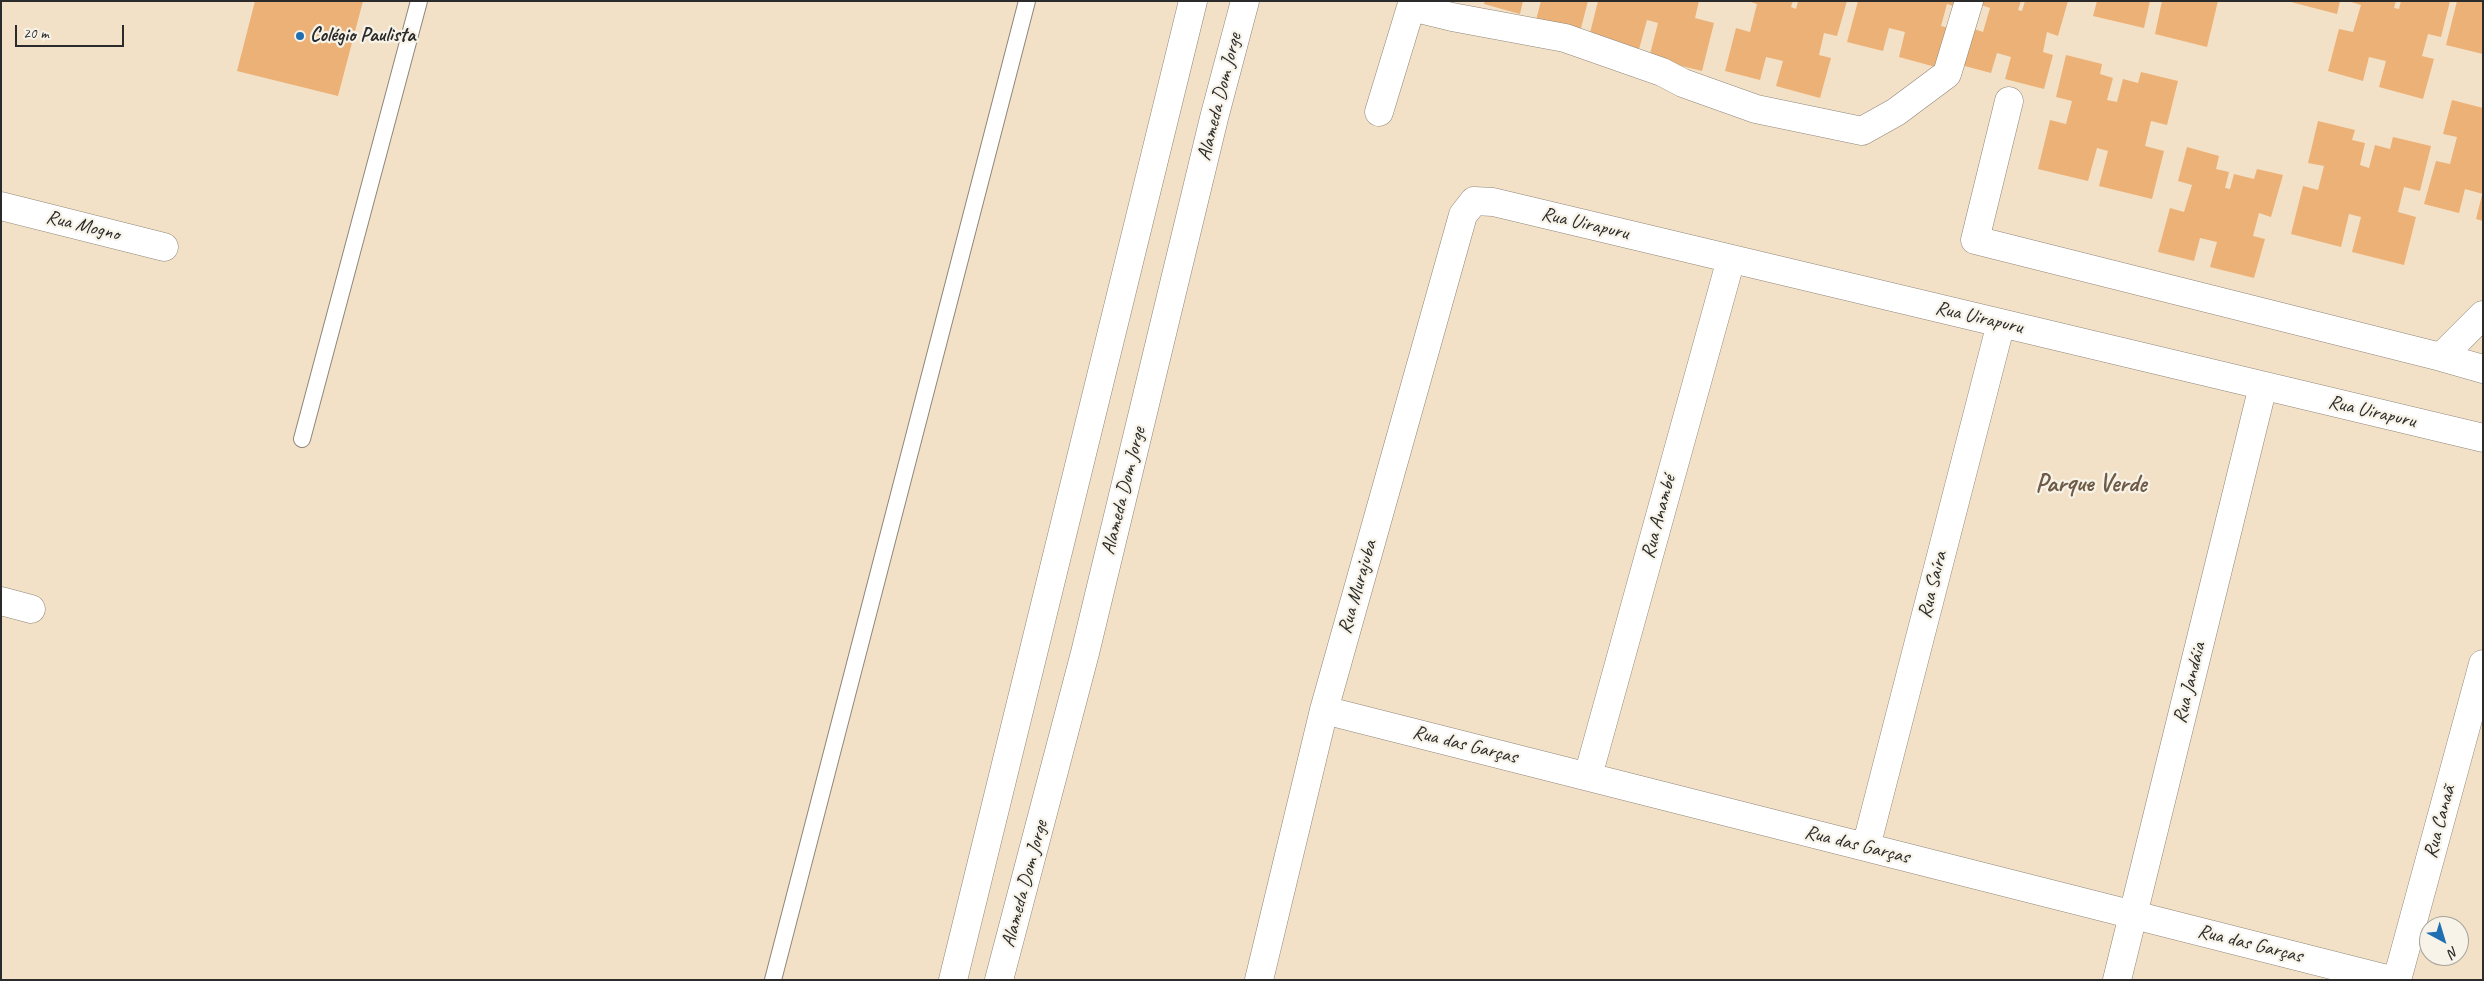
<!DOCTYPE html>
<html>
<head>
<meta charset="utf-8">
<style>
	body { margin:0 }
	#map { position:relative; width:2484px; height:981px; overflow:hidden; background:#f3e1c7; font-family:Caveat,sans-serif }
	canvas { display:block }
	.frame { position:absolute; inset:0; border:2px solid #2b2b2b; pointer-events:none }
	.north { position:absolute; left:2419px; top:916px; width:50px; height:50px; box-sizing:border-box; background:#f7f3e8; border:1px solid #a5a39c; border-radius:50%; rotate:141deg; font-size:14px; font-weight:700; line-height:20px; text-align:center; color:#2b2b2b }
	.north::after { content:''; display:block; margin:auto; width:18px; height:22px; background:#1f6fb2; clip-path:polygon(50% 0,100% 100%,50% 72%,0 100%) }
	.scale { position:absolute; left:15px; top:25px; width:109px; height:22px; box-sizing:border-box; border:2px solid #2b2b2b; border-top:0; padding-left:6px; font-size:15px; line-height:18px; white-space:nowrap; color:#2b2b2b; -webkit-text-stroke:4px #f7f3e8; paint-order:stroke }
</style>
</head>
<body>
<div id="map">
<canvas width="2484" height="981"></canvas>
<div class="frame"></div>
<div class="north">N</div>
<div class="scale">20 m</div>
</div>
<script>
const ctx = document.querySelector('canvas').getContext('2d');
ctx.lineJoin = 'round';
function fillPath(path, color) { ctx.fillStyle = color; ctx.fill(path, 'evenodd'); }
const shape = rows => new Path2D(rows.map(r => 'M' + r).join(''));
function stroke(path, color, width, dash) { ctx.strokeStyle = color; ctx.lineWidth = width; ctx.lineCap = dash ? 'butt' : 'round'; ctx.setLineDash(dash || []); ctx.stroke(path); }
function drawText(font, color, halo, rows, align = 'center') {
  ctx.font = font + ' Caveat,sans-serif'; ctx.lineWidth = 4.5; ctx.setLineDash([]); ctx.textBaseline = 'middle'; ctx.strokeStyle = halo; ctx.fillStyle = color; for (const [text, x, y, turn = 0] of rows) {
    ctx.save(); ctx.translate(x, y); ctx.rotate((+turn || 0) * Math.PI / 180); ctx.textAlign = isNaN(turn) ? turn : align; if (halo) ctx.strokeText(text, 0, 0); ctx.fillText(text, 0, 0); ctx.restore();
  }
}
const building = shape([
	[255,1,363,1,338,96,237,71],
	[1485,1,1523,1,1520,14,1484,4],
	[1541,1,1588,1,1580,32,1536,20],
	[1598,1,1699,1,1695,18,1714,23,1702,71,1649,58,1658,23,1647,20,1638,53,1588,41],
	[1748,1,1793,1,1791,7,1796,9,1798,1,1847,1,1837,36,1824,33,1819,55,1831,58,1820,98,1776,86,1783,61,1766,57,1760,80,1725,71,1736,28,1750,32,1757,4],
	[1858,1,1962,1,1960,8,1947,4,1941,26,1953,29,1943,69,1899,57,1905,32,1889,28,1883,51,1847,42],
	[1978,1,2021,1,2018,10,2022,11,2025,1,2068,1,2058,36,2047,32,2043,52,2053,55,2044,89,2005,79,2011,57,1997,53,1991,73,1961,65,1971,28,1983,32,1990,8,1978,4],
	[2097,1,2150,1,2144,28,2093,16],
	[2162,1,2218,1,2207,47,2155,34],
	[2287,1,2340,1,2337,14],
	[2348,1,2396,1,2394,8,2399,9,2401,1,2450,1,2441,37,2428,34,2422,56,2434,59,2423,99,2379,87,2386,61,2369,57,2363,81,2328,71,2339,29,2353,32,2361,5],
	[2457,1,2483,1,2483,54,2446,45],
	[2066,55,2102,64,2100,74,2113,78,2107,100,2117,102,2123,79,2138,83,2141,72,2178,81,2167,125,2151,121,2145,146,2164,151,2152,199,2099,186,2108,151,2097,148,2088,181,2038,169,2050,120,2066,124,2072,101,2056,97],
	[2452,100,2483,108,2483,194,2465,189,2459,213,2424,204,2436,161,2450,164,2457,137,2443,134],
	[2318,121,2355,130,2352,140,2365,143,2360,165,2369,168,2375,145,2390,149,2393,137,2431,146,2420,191,2404,187,2398,212,2416,217,2404,265,2352,252,2361,217,2349,214,2341,247,2291,234,2303,186,2318,190,2324,166,2308,163],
	[2187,147,2219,156,2216,169,2229,172,2225,188,2230,189,2234,174,2254,179,2257,169,2283,175,2271,217,2259,213,2253,236,2265,239,2254,278,2210,267,2217,242,2200,238,2194,261,2158,252,2170,208,2184,212,2192,185,2178,181],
	[2482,195,2483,195,2483,221,2476,219]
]);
const lane = shape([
	[302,439,419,1],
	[773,980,1027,1]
]);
const street = shape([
	[2009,101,1975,240,2441,357,2483,315],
	[1379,112,1411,7,1452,17,1565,38,1662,72,1683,83,1756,109,1862,131,1896,112,1947,74,1969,1],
	[1,206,164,247],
	[2441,357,2483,369],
	[1,601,31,609],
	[1324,710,2391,980],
	[1588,776,1731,259],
	[1866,847,2001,323],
	[953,980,1193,1],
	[999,980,1085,653,1214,118,1245,1],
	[1259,980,1324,710,1463,215,1474,201,1493,202,2483,438],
	[2117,980,2263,386],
	[2397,980,2483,664]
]);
const markers = [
	[300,36,5,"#1f6fb2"]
];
const poiNames = [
	["Colégio Paulista",310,36]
];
const streetNames = [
	["Alameda Dom Jorge",1220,97,-76],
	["Rua Uirapuru",1585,224,13],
	["Rua Mogno",83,226,14],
	["Rua Uirapuru",1979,318,13],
	["Rua Uirapuru",2372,412,13],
	["Alameda Dom Jorge",1124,491,-76],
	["Rua Anambé",1659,517,-75],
	["Rua Saíra",1933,585,-76],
	["Rua Murajuba",1358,587,-74],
	["Rua Jandáia",2190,683,-76],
	["Rua das Garças",1465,745,14],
	["Rua Canaã",2440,822,-75],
	["Rua das Garças",1857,845,14],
	["Alameda Dom Jorge",1025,884,-75],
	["Rua das Garças",2250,944,14]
];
const districtNames = [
	["Parque Verde",2091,484]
];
fillPath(building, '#ecb176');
stroke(lane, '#8f8679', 18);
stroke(street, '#8f8679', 29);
stroke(lane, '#fff', 16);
stroke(street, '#fff', 28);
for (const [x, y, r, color] of markers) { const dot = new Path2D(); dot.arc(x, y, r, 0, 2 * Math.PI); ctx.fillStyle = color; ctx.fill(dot); stroke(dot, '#f7f3e8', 2); }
drawText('bold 20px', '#2b2b2b', '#f7f3e8', poiNames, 'left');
drawText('20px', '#2b2b2b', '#f7f3e8', streetNames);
drawText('bold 25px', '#6f5a45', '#f7f3e8', districtNames);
</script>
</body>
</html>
